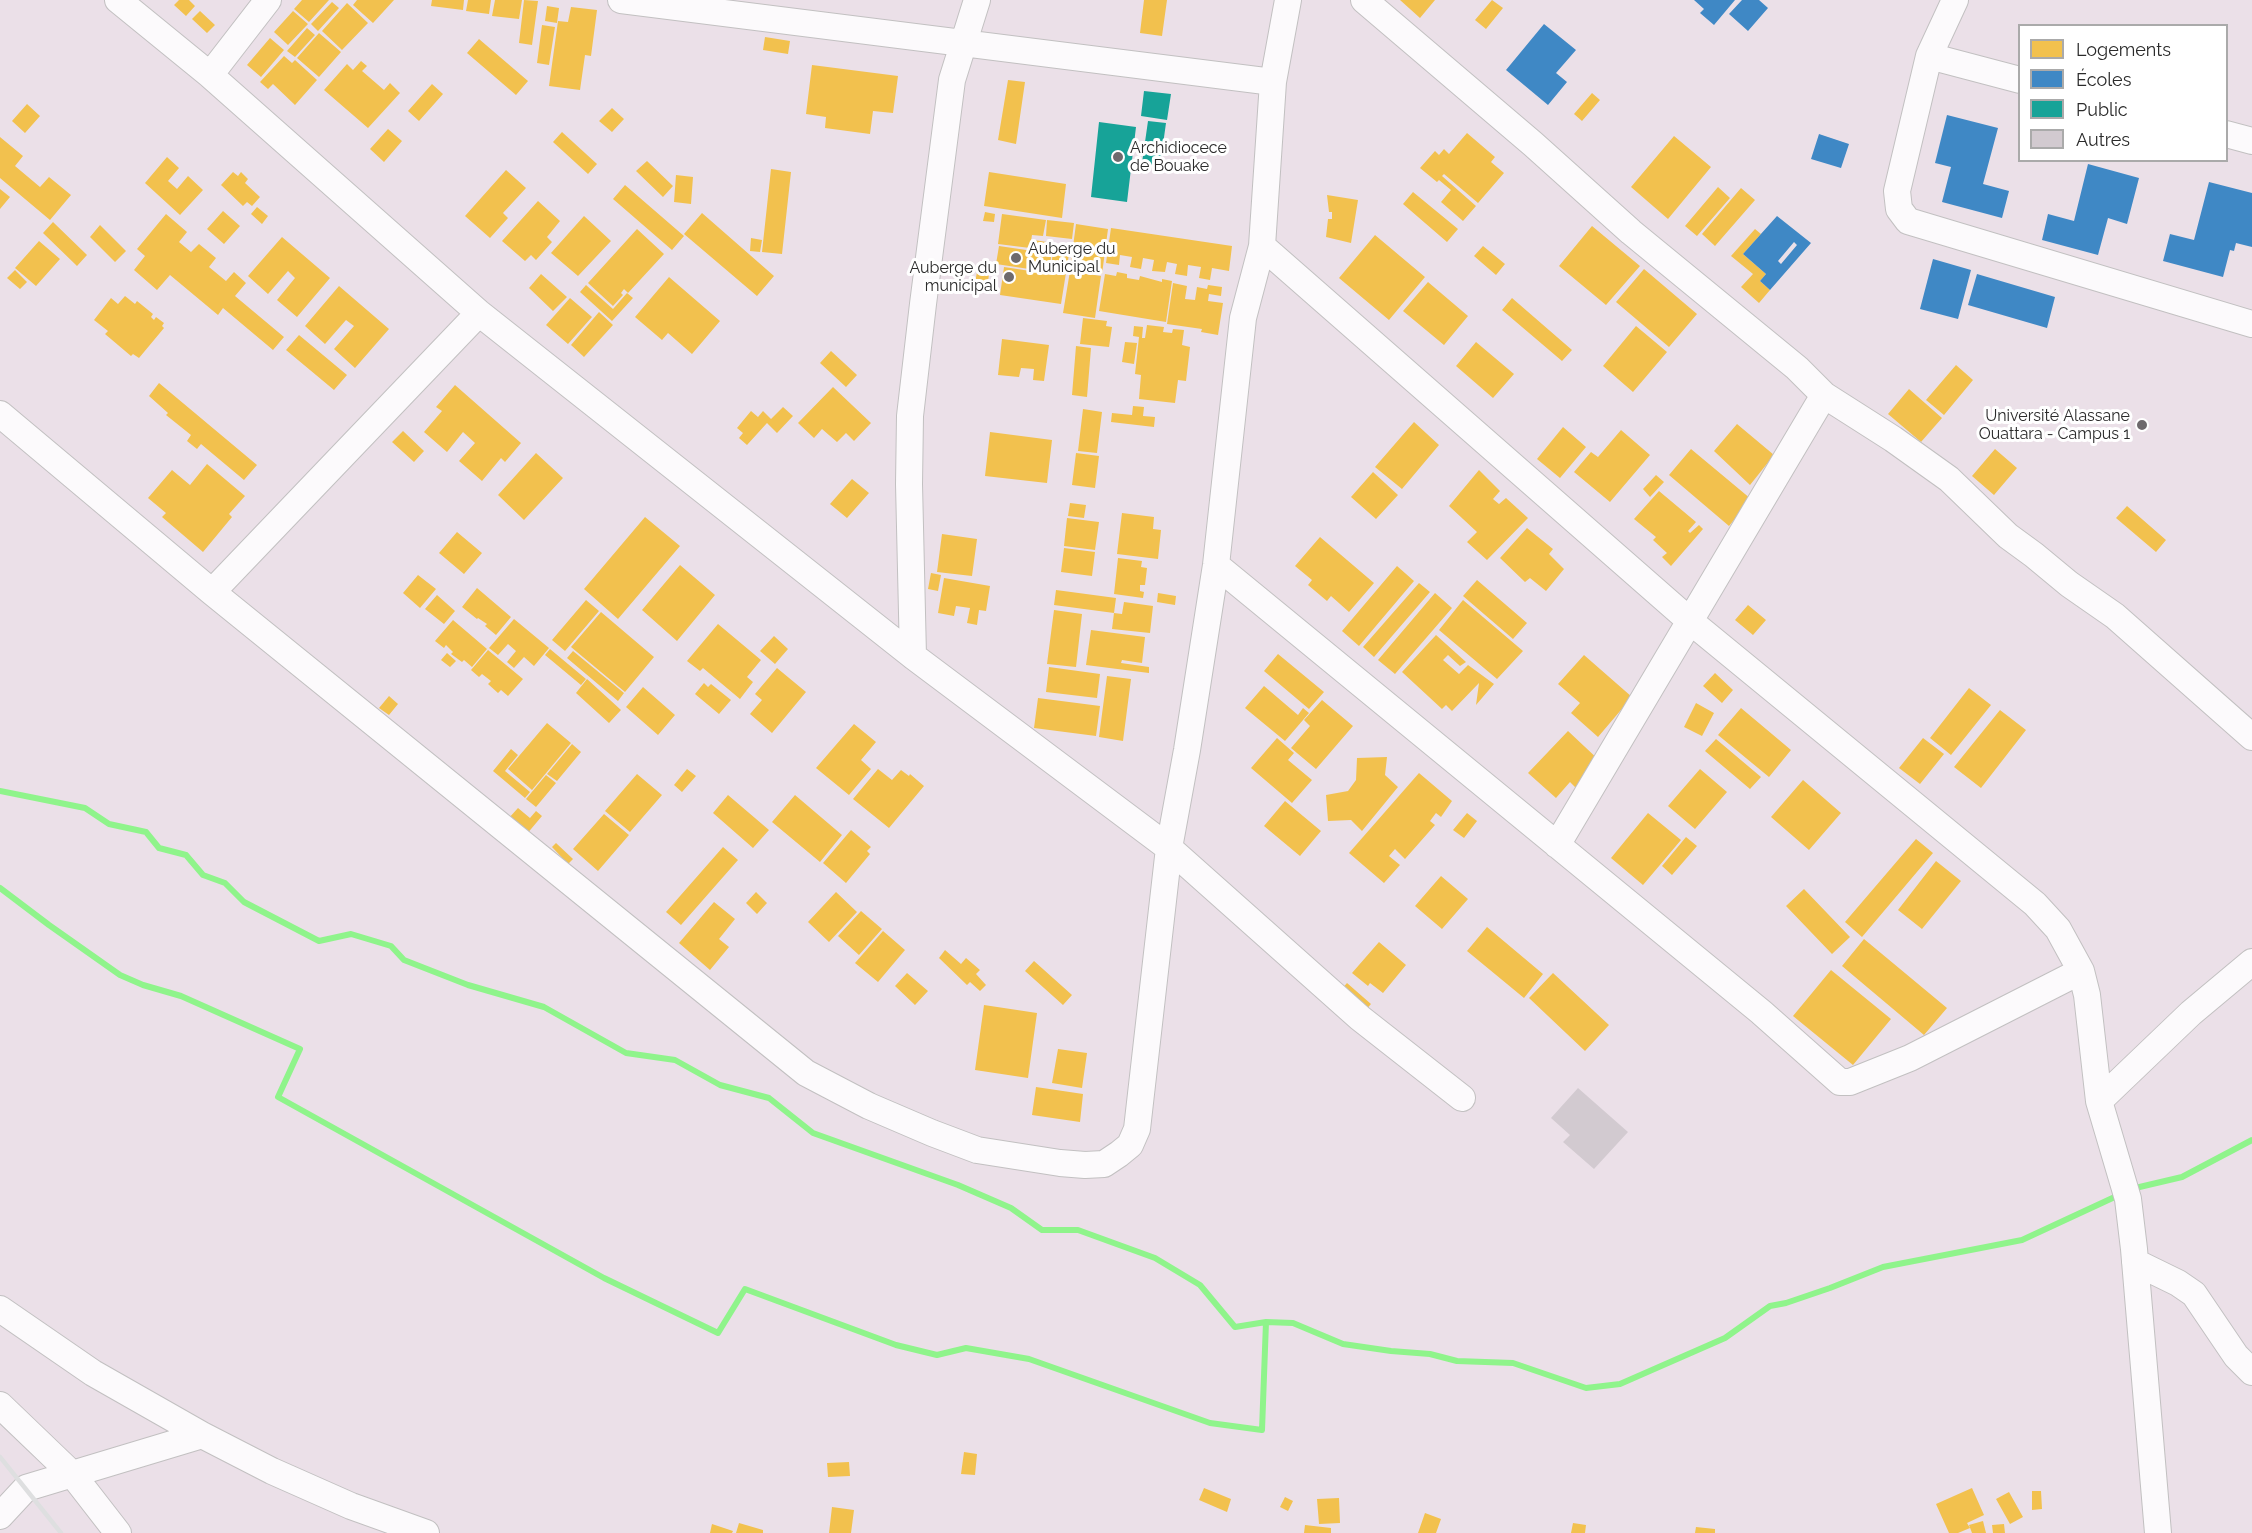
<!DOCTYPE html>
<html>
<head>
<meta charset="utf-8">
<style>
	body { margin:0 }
	#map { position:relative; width:2252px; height:1533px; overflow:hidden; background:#ebe0e8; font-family:Raleway,sans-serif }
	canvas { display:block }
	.legend { position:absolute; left:2018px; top:24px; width:210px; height:138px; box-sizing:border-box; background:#fff; border:2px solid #aaa; margin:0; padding:8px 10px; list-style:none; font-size:18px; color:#2b2b2b }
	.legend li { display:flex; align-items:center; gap:12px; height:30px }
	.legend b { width:30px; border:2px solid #aaa }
</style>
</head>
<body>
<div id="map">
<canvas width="2252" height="1533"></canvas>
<ul class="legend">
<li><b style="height:16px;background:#f2c14e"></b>Logements</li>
<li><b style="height:16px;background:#3f88c5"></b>Écoles</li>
<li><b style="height:16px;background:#17a398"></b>Public</li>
<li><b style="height:16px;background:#d2cad0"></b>Autres</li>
</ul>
</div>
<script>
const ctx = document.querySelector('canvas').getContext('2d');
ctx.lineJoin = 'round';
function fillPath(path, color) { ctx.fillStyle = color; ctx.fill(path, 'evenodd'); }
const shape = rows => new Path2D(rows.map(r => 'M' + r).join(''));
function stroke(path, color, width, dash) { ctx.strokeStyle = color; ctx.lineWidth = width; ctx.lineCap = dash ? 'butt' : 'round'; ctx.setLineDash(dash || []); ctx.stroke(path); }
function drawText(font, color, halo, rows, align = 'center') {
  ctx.font = font + ' Raleway,sans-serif'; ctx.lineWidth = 6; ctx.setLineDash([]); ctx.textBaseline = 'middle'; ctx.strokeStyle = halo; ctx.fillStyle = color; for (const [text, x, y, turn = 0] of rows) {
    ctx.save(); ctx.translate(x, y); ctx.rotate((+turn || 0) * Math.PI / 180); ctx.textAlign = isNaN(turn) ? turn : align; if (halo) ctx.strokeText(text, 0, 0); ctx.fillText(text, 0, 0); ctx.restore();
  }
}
const homes = shape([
	[179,0,189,0,195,6,186,16,174,5],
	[302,0,329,0,309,22,294,9],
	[357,0,394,0,373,23,353,5],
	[432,0,464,0,463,10,431,6],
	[468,0,491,0,489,14,466,11],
	[495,0,522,0,519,19,492,16],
	[524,0,538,1,532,45,519,43],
	[1144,0,1167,0,1162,36,1140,33],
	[1400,0,1435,0,1420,18],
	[1492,0,1503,8,1486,29,1475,20],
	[332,2,339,8,318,31,311,24],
	[347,3,368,23,342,50,322,31],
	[547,6,559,8,557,23,545,21],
	[571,7,597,10,591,56,585,55,580,90,549,86,558,21,568,22],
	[200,11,215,25,207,33,192,19],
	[293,11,308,24,288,45,274,32],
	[542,25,555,27,549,65,537,63],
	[307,28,315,35,295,57,287,51],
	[319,33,341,52,319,77,297,58],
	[765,37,790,41,788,54,763,50],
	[270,38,284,50,261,77,247,65],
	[479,39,528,81,516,95,467,53],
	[284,56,292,63,295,60,317,80,295,105,273,84,268,89,260,82],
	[361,61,367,66,362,71,384,90,390,83,400,93,368,128,324,90,347,64,353,70],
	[812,65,898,76,893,113,873,111,870,134,825,128,826,117,806,114],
	[1008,80,1025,82,1016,144,998,140],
	[432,84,443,94,419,121,408,111],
	[1592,93,1600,100,1582,121,1574,114],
	[27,104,40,116,25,133,12,121],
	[612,108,624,119,612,132,599,121],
	[388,129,402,141,384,162,370,149],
	[562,132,597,164,588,174,553,142],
	[1467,133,1495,157,1491,162,1504,173,1478,203,1444,174,1442,176,1476,206,1463,221,1441,202,1451,190,1439,180,1437,182,1420,168,1435,151,1439,155,1444,149,1449,154],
	[1674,136,1711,167,1668,219,1631,187],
	[0,137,23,156,15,166,40,187,49,177,71,195,50,220,0,178],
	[167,157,179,168,168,181,177,189,188,176,203,190,180,215,145,183],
	[647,161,673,186,663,197,636,171],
	[771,169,791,172,782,254,762,252],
	[506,170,526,188,503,213,508,218,490,238,465,216],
	[233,172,238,176,241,172,248,179,245,183,260,197,252,206,247,202,243,206,221,185],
	[989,172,1066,184,1062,218,984,206],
	[676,175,693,177,691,204,674,202],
	[625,185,684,236,672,250,613,199],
	[1718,187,1730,198,1697,236,1685,226],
	[1741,188,1755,200,1715,246,1702,234],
	[0,189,10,197,0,209],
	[1413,192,1458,229,1447,242,1403,204],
	[1327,195,1358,200,1351,243,1326,237,1328,219,1332,219,1332,212,1329,212],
	[538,201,560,221,547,237,552,242,536,260,531,255,525,261,502,241],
	[257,207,268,216,262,224,251,214],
	[223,211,240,226,224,244,207,229],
	[985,212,995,214,994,222,983,221],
	[702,213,774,276,757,296,684,234],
	[166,214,187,232,179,242,191,252,199,244,216,258,209,267,226,281,234,272,246,283,235,296,284,337,273,350,223,308,218,315,170,275,157,290,134,270,145,256,137,249],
	[1002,214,1046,220,1043,236,1032,235,1030,248,998,244],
	[584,216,611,241,578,276,551,253],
	[1047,220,1074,223,1072,239,1046,236],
	[53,222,87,255,77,266,43,233],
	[1076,224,1108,229,1102,274,1070,269],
	[100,225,126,251,115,262,90,237],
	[1592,226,1640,266,1606,305,1559,266],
	[1111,228,1232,246,1229,271,1212,268,1210,280,1199,278,1201,267,1188,265,1187,276,1175,274,1177,264,1167,262,1165,272,1152,271,1154,260,1143,258,1141,269,1130,267,1132,257,1120,255,1119,265,1106,263],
	[637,229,664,254,628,293,624,289,621,293,623,295,613,306,588,283],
	[1755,229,1761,234,1743,254,1766,274,1760,281,1770,290,1759,303,1741,287,1753,274,1731,256],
	[1375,235,1425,277,1389,320,1339,278],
	[282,237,330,278,297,317,277,300,295,278,288,271,268,294,248,276],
	[751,238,762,240,760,252,750,251],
	[1034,240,1053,243,1049,272,996,264,999,246,1033,251],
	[39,241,60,259,36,286,15,268],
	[1483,246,1505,264,1496,275,1474,256],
	[1053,252,1069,254,1061,304,1000,295,1004,267,1050,274],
	[1644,269,1697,314,1669,347,1616,302],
	[15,270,27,282,20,289,7,278],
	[1070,271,1101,276,1095,318,1063,313],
	[977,272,989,274,987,290,974,288],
	[1117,272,1127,274,1127,278,1139,280,1140,276,1162,282,1162,279,1172,281,1166,322,1099,311,1105,274,1116,276],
	[541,274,567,297,553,311,529,288],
	[669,277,720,321,692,354,668,333,662,340,635,317],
	[1428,282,1468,316,1444,345,1403,311],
	[1173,283,1187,286,1185,299,1195,300,1197,287,1207,289,1208,285,1222,287,1221,296,1209,294,1208,301,1223,303,1218,335,1201,332,1202,329,1167,324],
	[586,285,613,309,627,293,633,298,612,321,580,292],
	[339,286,389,329,355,368,334,349,354,326,346,320,325,344,305,326],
	[125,296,135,304,137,301,153,314,151,317,154,320,156,317,164,323,162,326,164,328,139,358,133,354,131,356,105,334,108,331,94,320,111,298,118,304],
	[570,298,592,317,568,344,546,325],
	[1512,298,1572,350,1562,361,1502,310],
	[599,312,613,325,584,357,571,345],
	[1083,318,1107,321,1106,326,1112,327,1109,347,1080,344],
	[1147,325,1164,327,1163,332,1172,333,1173,329,1184,330,1182,345,1190,347,1186,381,1178,380,1175,403,1139,399,1141,375,1135,374,1139,337,1133,336,1134,326,1143,327,1142,338,1145,338],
	[1636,326,1667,352,1633,392,1603,366],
	[299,335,347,375,334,390,286,350],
	[1002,339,1049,345,1044,381,1033,380,1034,369,1021,368,1019,377,998,375],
	[1125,342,1137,343,1134,364,1122,362],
	[1476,342,1514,374,1493,398,1456,366],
	[1076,346,1091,348,1087,397,1072,395],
	[831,351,857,375,846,387,820,363],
	[1956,365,1973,380,1944,415,1926,400],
	[159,383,257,465,244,480,201,444,197,449,187,441,191,435,166,415,168,413,149,396],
	[455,385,521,443,505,462,501,458,482,481,459,461,475,443,463,432,447,452,424,432,442,411,436,407],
	[833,387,871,423,854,441,846,433,837,442,822,429,814,438,798,423],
	[1909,389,1942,418,1921,442,1888,414],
	[1133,406,1144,407,1143,416,1155,417,1154,427,1111,422,1112,413,1132,415],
	[783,407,793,416,777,433,767,423,747,445,739,438,743,433,737,428,751,411,758,417,763,411,771,419],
	[1083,409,1102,412,1097,453,1078,451],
	[1414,422,1439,445,1402,489,1375,467],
	[1737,424,1774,455,1750,485,1714,451],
	[1563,427,1586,447,1560,478,1537,459],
	[1621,430,1650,455,1610,502,1574,472,1591,452,1598,457],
	[403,431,424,451,414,462,392,442],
	[990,432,1052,440,1047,483,985,476],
	[1691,449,1751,499,1729,526,1669,475],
	[1995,449,2017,468,1994,495,1972,476],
	[536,453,563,478,524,520,498,495],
	[1076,453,1099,456,1095,488,1072,485],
	[207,464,245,496,229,514,232,517,203,552,162,517,166,513,148,498,172,470,190,485],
	[1479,470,1500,491,1493,499,1499,504,1506,498,1528,518,1487,560,1467,542,1477,532,1449,506],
	[1373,472,1398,495,1376,519,1351,497],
	[1656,475,1664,482,1650,497,1643,489],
	[852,479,869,493,847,518,830,504],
	[1659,491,1696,522,1688,531,1690,533,1699,525,1703,529,1671,566,1662,557,1667,553,1653,540,1656,537,1634,519],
	[1070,503,1086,505,1084,518,1068,516],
	[2127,506,2166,540,2156,552,2116,518],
	[1122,513,1154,517,1153,529,1161,530,1158,559,1117,554],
	[645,517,680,546,618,619,584,589],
	[1067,518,1099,522,1095,550,1064,546],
	[1527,528,1553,549,1549,554,1564,569,1546,591,1530,578,1525,582,1500,558],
	[457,532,482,553,464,574,439,553],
	[942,534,977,539,972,576,937,572],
	[1320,537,1374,583,1349,612,1331,596,1327,601,1308,585,1312,580,1295,566],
	[1064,548,1095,552,1092,576,1061,572],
	[1118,558,1142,561,1141,567,1147,568,1145,585,1140,585,1140,591,1144,592,1143,598,1114,594],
	[680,565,715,595,677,641,642,610],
	[1397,566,1414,581,1359,646,1342,631],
	[931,573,941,575,938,591,928,589],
	[418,575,436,589,420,608,403,593],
	[944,578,990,586,986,611,979,610,977,625,967,623,970,608,956,606,954,616,938,613],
	[1477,580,1527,623,1513,639,1463,596],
	[1419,583,1430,592,1374,657,1363,647],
	[477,588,511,617,496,635,485,626,487,624,478,618,477,619,462,607],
	[1056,590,1116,598,1114,613,1054,605],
	[1158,593,1176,596,1175,605,1157,602],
	[1435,593,1452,608,1395,674,1378,660],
	[437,595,455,611,444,624,425,609],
	[586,600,599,611,565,651,552,640],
	[1463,600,1523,651,1497,679,1439,630],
	[1124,602,1153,606,1150,633,1112,629,1114,613,1122,614],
	[1748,605,1766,620,1753,635,1735,620],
	[1054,610,1082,614,1076,667,1047,664],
	[601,612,654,657,625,692,571,647],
	[514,619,549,648,534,666,524,657,514,668,507,662,516,651,508,644,498,655,489,648],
	[453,620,487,649,472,667,464,660,462,662,451,654,453,652,446,645,444,648,435,641],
	[718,624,761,660,747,677,753,682,740,699,703,668,700,671,687,661],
	[1091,630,1145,637,1142,663,1122,660,1121,663,1149,667,1149,673,1086,665],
	[1436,635,1466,662,1460,666,1448,655,1443,660,1459,674,1468,665,1494,684,1476,705,1479,683,1452,711,1446,705,1442,709,1402,672],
	[774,636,788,649,775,664,760,651],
	[550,649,586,679,581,685,545,655],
	[488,650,523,679,508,696,501,690,498,693,488,684,491,681,482,674,479,677,471,670],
	[573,651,624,693,618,701,567,658],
	[447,653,456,661,450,667,441,660],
	[1278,654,1324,692,1309,709,1264,671],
	[1584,655,1632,697,1598,737,1571,713,1580,703,1558,684],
	[1049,667,1100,674,1097,698,1046,692],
	[777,668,806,692,772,733,750,714,762,700,755,694],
	[1715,673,1733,690,1722,703,1703,686],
	[1107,676,1131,679,1123,741,1099,737],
	[587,679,621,710,609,723,576,693],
	[704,683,708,687,711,684,731,700,719,714,695,694],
	[1264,686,1298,715,1303,708,1309,713,1285,741,1245,708],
	[643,687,675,715,658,735,626,707],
	[1969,688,1991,705,1951,755,1930,738],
	[389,696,398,704,389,715,379,708],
	[1038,698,1100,706,1096,736,1034,728],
	[1322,700,1353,726,1316,769,1291,748,1310,726,1304,720],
	[1696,703,1714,713,1702,736,1684,727],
	[1741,708,1791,750,1769,777,1718,735],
	[2000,710,2026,730,1981,788,1954,767],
	[547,723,571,743,532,790,508,769],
	[854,724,876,742,861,760,871,769,849,795,816,768],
	[1568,731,1601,762,1576,788,1570,782,1556,798,1528,773],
	[1277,738,1294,753,1288,760,1312,780,1292,803,1251,768],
	[1923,738,1944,754,1920,784,1899,768],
	[1716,739,1761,777,1750,789,1705,751],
	[572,744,581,752,557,781,547,774],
	[511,749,518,755,505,771,530,792,525,798,493,771],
	[1387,757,1385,775,1398,787,1362,831,1351,820,1328,821,1326,795,1348,791,1356,780,1357,758],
	[687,769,696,776,682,792,674,785],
	[878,769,892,780,901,770,909,776,910,774,924,786,889,828,853,799],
	[1700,769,1727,792,1695,829,1668,806],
	[1419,773,1452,801,1441,817,1436,813,1430,821,1435,825,1405,859,1395,849,1389,856,1400,865,1384,883,1349,853],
	[637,774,662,795,630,832,605,811],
	[546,775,556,783,536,807,526,799],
	[1803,780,1841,813,1809,850,1771,817],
	[728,795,769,830,753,848,713,813],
	[795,795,842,835,820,862,772,822],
	[1285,801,1321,831,1300,856,1264,826],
	[518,808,530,818,536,811,542,816,526,835,508,819],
	[1467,813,1477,821,1464,838,1453,830],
	[1648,813,1681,840,1643,885,1611,858],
	[604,814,629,835,598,871,573,849],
	[851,830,871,847,867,851,870,854,846,883,823,863],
	[1686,837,1697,846,1672,875,1662,866],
	[1916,839,1933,853,1862,937,1845,922],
	[556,843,573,859,568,864,552,847],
	[723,847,738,860,681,925,666,912],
	[1936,861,1961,881,1922,929,1898,910],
	[1441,876,1468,899,1442,929,1415,906],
	[1804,889,1850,937,1832,954,1786,906],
	[756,892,767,903,757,914,746,903],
	[836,892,857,912,829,942,808,922],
	[714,902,735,919,719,939,729,947,710,970,679,943],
	[861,911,882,929,859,955,838,936],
	[1487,927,1543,974,1524,998,1467,951],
	[883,931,905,950,878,982,855,963],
	[1864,939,1947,1008,1924,1035,1842,966],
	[1379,942,1406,965,1383,993,1370,983,1368,986,1352,973],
	[945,950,961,964,966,958,980,970,976,974,986,985,980,991,970,982,967,985,939,958],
	[1034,961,1072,995,1063,1005,1025,971],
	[1831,970,1891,1019,1853,1065,1793,1016],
	[907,973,928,991,915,1005,895,986],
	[1553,973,1609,1025,1585,1051,1529,998],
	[1347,983,1371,1004,1364,1012,1340,991],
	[984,1005,1037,1013,1028,1078,975,1070],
	[1058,1049,1087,1053,1082,1088,1052,1083],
	[1036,1087,1083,1094,1080,1122,1032,1115],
	[964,1452,977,1454,975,1475,961,1474],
	[849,1462,850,1476,828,1477,827,1463],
	[1204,1488,1231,1499,1227,1512,1199,1500],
	[1972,1488,1984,1515,1967,1523,1970,1528,1958,1533,1949,1533,1936,1504],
	[2032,1491,2041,1491,2042,1509,2032,1510],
	[2009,1492,2023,1517,2010,1524,1996,1499],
	[1285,1497,1293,1501,1288,1511,1280,1507],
	[1339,1498,1340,1523,1319,1524,1317,1499],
	[832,1507,854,1510,851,1533,829,1533],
	[1425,1513,1441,1519,1436,1533,1418,1533],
	[1983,1521,1986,1533,1972,1533,1969,1525],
	[739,1523,763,1530,763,1533,736,1533],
	[1573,1523,1586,1525,1585,1533,1571,1533],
	[712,1524,733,1531,732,1533,710,1533],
	[2004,1524,2005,1533,1993,1533,1992,1525],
	[1305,1525,1331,1528,1331,1533,1304,1533],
	[1696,1527,1715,1529,1715,1533,1695,1533]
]);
const schools = shape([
	[1694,0,1735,0,1714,25,1700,13,1704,9],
	[1742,0,1759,0,1768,8,1748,31,1729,14],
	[1544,24,1576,50,1556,73,1567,82,1548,105,1506,70],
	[1947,115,1998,128,1983,184,2009,191,2002,218,1942,202,1951,167,1935,163],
	[1819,134,1849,144,1841,168,1811,159],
	[2088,164,2139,178,2127,224,2108,218,2098,255,2042,240,2048,214,2074,221],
	[2209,182,2252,193,2252,247,2236,243,2234,251,2230,250,2223,277,2163,261,2170,234,2194,240],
	[1777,216,1811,243,1770,290,1760,281,1766,274,1743,254],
	[1794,242,1797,245,1781,264,1778,261],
	[1933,259,1971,270,1958,319,1920,309],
	[1977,274,2055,297,2047,328,1968,305]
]);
const public = shape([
	[1144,91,1171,94,1167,120,1141,116],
	[1148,121,1166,123,1160,166,1142,163],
	[1099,122,1136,127,1127,202,1091,197]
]);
const stream = shape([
	[0,791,85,808,109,824,146,832,159,848,186,855,203,875,225,883,244,902,319,941,351,934,391,946,404,960,468,985,544,1007,626,1053,675,1060,720,1085,769,1098,813,1133,958,1185,1011,1208,1042,1230,1078,1230,1155,1258,1200,1285,1235,1327,1266,1322,1293,1323,1343,1344,1391,1351,1430,1354,1457,1361,1513,1363,1586,1388,1620,1384,1725,1338,1770,1306,1786,1303,1830,1288,1883,1267,2022,1240,2119,1195],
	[0,888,49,925,120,975,143,985,181,996,300,1049,278,1097,604,1278,718,1333,745,1289,896,1345,937,1355,966,1348,1029,1359,1210,1423,1262,1430,1266,1322],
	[2131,1189,2182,1177,2252,1140]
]);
const building = shape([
	[1578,1088,1628,1132,1594,1169,1563,1142,1570,1135,1551,1118]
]);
const minor = shape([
	[118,0,210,75,479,313,913,656,1169,848,1360,1018,1462,1098],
	[621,0,1273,82],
	[1364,0,1533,144,1631,232,1797,368,1824,395,1893,439,1949,479,2008,536,2034,555,2069,584,2115,616,2252,737],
	[1955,0,1929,56,1897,191,1899,209,1908,221,2252,324],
	[1929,56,2020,80],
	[210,75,268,0],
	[2226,134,2252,141],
	[1262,246,1690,621,2035,904,2058,929,2081,971,2087,995,2099,1101,2128,1199,2134,1249,2158,1533],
	[0,414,212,592,806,1073,869,1106,932,1133,977,1150,1060,1163,1085,1165,1104,1164,1119,1154,1130,1145,1137,1129,1169,848,1187,750,1216,565,1243,318,1262,246,1273,82,1288,0],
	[1216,565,1761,1012,1840,1082,1850,1082,1910,1058,2081,971],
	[212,592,479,313],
	[913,656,909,484,910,416,923,304,952,80,977,0],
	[1557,845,1824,395],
	[2099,1101,2191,1013,2252,962],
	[2135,1262,2178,1283,2194,1294,2236,1356,2252,1372],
	[0,1309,93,1373,202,1435,272,1471,351,1506,426,1533],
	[0,1405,73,1475,118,1533],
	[0,1516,26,1488,202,1435]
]);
const rail = shape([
	[0,1457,61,1533]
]);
const markers = [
	[1118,157,6,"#6e6a6d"],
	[1016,258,6,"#6e6a6d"],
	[1009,277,6,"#6e6a6d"],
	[2142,425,6,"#6e6a6d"]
];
const poiNames = [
	["Archidiocece",1130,148],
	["de Bouake",1130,166],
	["Auberge du",1028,249],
	["Municipal",1028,267],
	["Auberge du",997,268,"right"],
	["municipal",997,286,"right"],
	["Université Alassane",2130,416,"right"],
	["Ouattara - Campus 1",2130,434,"right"]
];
fillPath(homes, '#f2c14e');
fillPath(schools, '#3f88c5');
fillPath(public, '#17a398');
stroke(stream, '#8ff48b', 6);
fillPath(building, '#d2cad0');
stroke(minor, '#c2c0c1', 28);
stroke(minor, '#fcfafc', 26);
stroke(rail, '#dedfe0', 4.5);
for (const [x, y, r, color] of markers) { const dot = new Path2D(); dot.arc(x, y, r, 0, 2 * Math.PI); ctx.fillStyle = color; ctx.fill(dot); stroke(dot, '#fff', 2); }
drawText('16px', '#2b2b2b', '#fff', poiNames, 'left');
</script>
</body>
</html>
